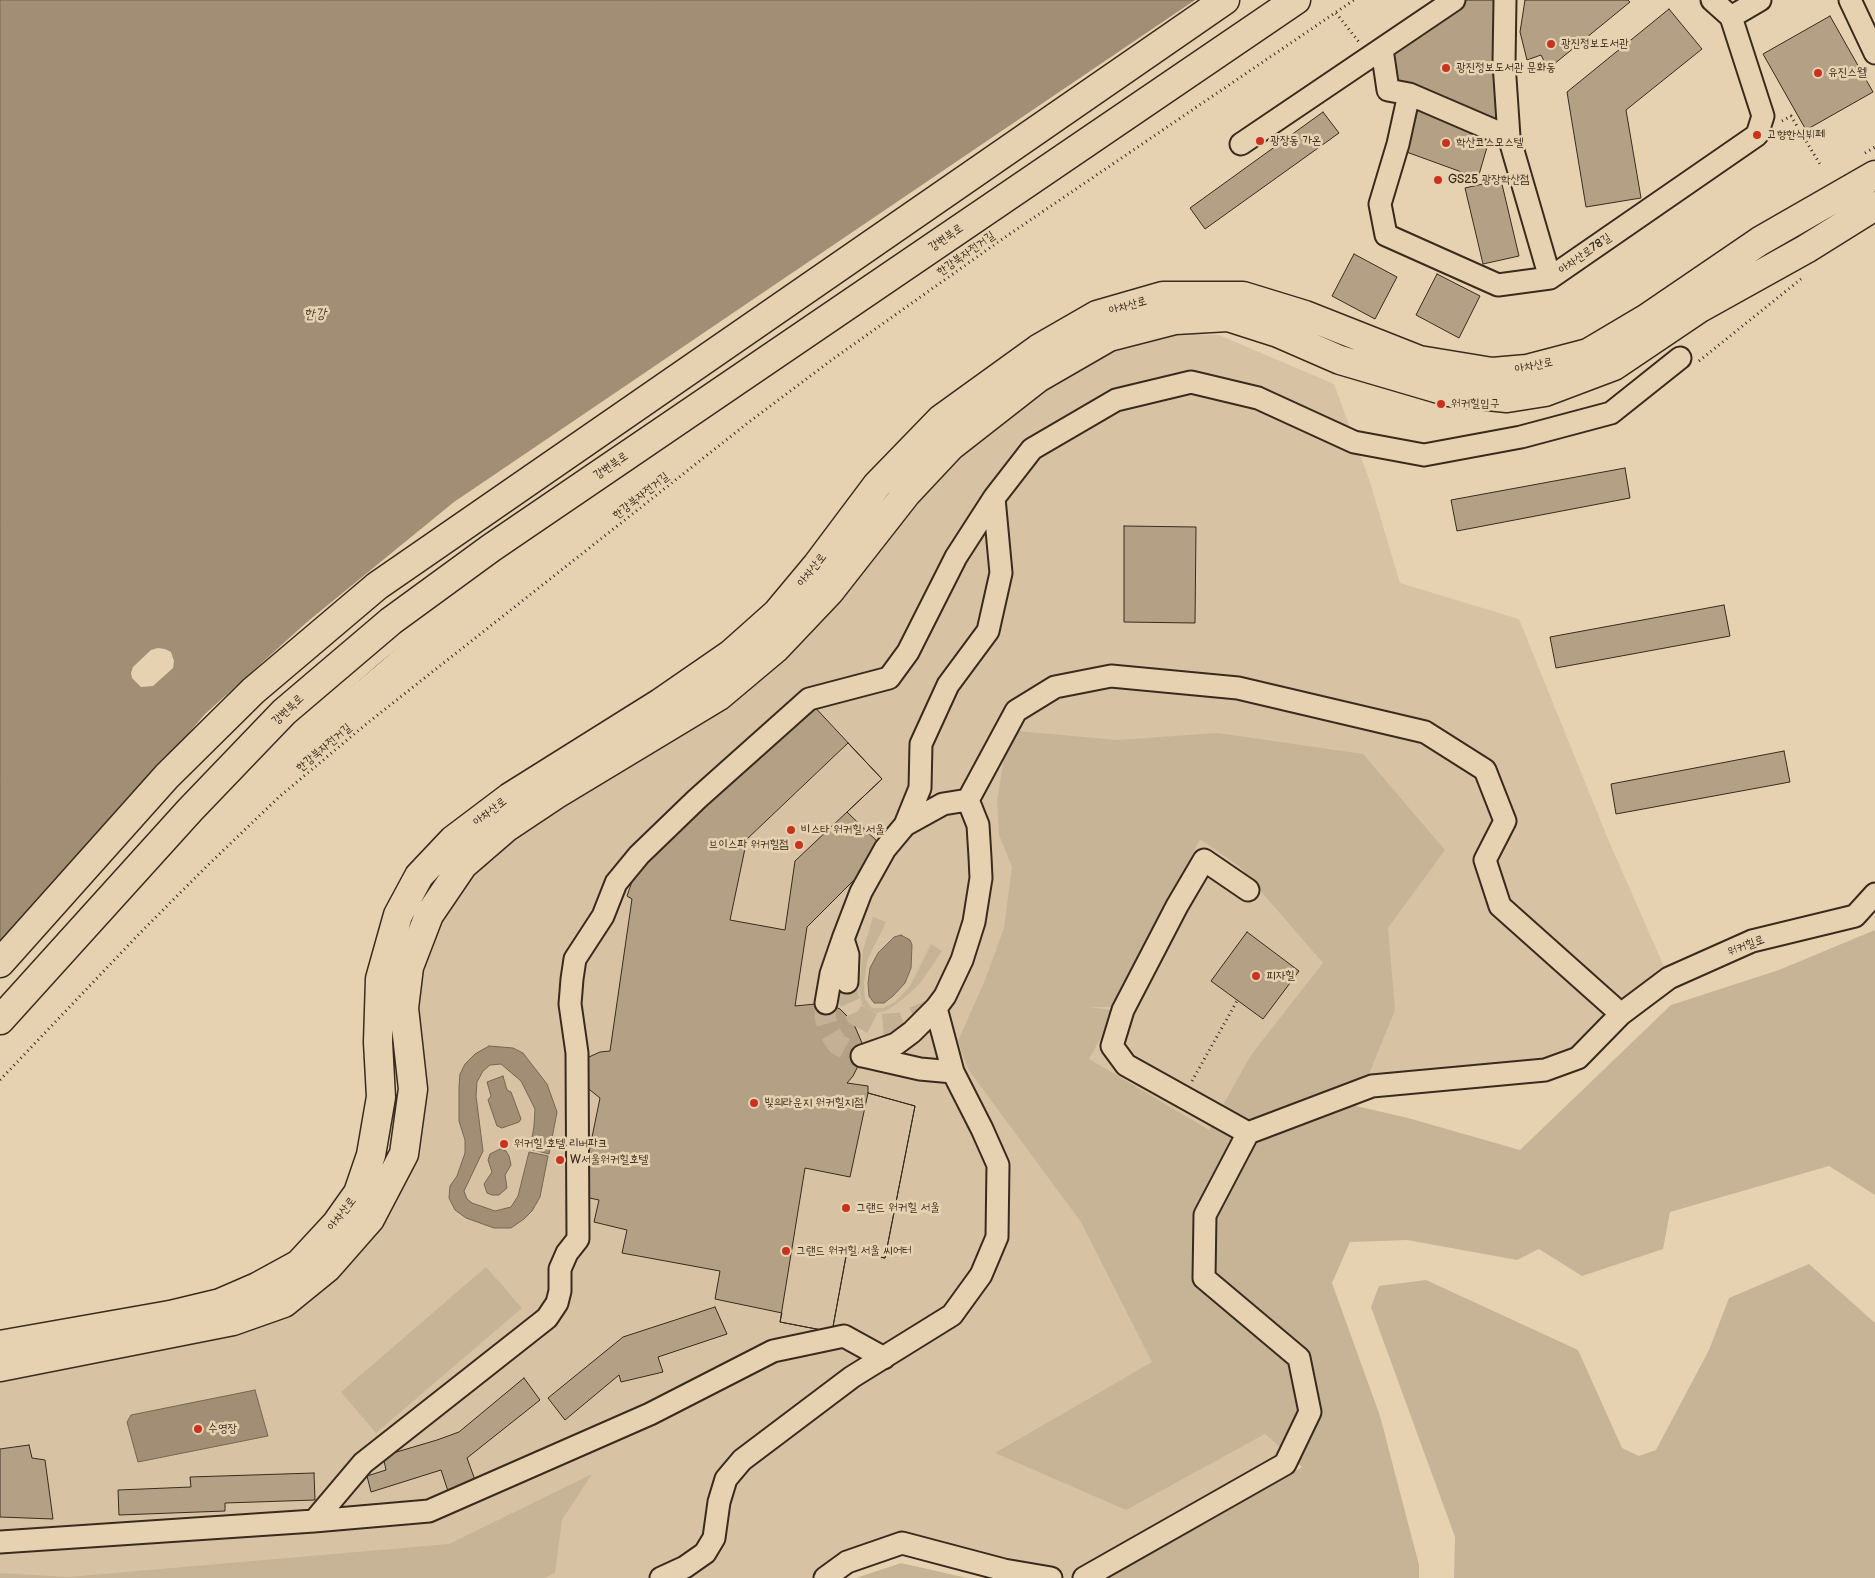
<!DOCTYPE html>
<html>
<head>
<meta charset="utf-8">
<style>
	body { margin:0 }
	canvas { display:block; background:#e6d2b0 }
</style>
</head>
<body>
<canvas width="1875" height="1578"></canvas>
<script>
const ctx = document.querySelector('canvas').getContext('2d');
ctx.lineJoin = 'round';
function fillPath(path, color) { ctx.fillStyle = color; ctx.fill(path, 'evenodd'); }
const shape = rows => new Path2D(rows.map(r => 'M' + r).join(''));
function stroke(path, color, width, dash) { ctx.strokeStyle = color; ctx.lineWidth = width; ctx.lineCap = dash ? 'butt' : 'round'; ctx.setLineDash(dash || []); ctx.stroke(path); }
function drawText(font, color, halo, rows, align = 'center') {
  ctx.font = font + ' "Balsamiq Sans","Poor Story",sans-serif'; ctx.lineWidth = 5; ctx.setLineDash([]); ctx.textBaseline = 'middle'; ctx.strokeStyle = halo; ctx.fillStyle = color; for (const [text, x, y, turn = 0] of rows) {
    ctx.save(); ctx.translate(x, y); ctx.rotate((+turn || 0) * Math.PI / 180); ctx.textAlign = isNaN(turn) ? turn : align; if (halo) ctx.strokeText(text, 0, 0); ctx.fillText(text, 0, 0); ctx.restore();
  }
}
const built = shape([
	[1162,333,1219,335,1334,384,1369,479,1400,583,1519,619,1608,839,1669,978,1578,1058,1378,1086,1248,1133,1299,1358,1285,1464,1084,1578,1051,1578,902,1543,825,1578,0,1578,0,1379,239,1332,294,1313,338,1275,388,1219,413,1159,414,1013,418,972,449,901,491,851,723,706,938,476,1046,387,1113,350]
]);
const green = shape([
	[1018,731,1117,740,1218,733,1363,754,1445,850,1388,928,1395,1010,1356,1106,1408,1118,1520,1150,1671,1005,1779,970,1875,930,1875,1195,1829,1166,1670,1212,1663,1249,1582,1276,1539,1249,1517,1260,1407,1240,1350,1242,1332,1283,1380,1416,1419,1565,1419,1578,1098,1578,1210,1521,1302,1467,1265,1434,1126,1510,995,1453,1152,1362,1081,1222,968,1069,958,1041,985,980,1004,928,1012,867,999,835,997,800,1004,758],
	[1200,839,1240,867,1323,963,1251,1055,1209,1130,1089,1059,1101,1037,1111,1010,1089,1007,1118,1007,1155,927],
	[873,917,886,922,867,961,864,984,865,999,872,1008,883,1008,895,1002,910,986,931,944,942,951,921,982,909,994,888,1010,877,1013,869,1011,862,1005,859,988,863,950],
	[1809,1264,1875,1323,1875,1578,1454,1578,1455,1537,1371,1307,1379,1286,1426,1280,1578,1350,1622,1448,1639,1456,1656,1450,1709,1350,1729,1298],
	[486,1267,522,1308,376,1433,341,1392],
	[592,1474,562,1520,555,1573,544,1578,0,1578,0,1573,68,1577,449,1544],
	[901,1563,967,1578,856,1578]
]);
const water = shape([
	[0,0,1299,0,827,330,452,601,297,733,107,927,0,1045,0,0],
	[901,935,910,940,912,945,911,968,905,983,893,996,884,1003,874,1003,869,996,868,983,870,968,878,953,894,937,901,935],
	[489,1046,513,1048,523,1053,547,1084,557,1112,549,1154,530,1149,534,1126,535,1109,521,1081,501,1064,490,1065,483,1071,477,1082,476,1096,483,1151,464,1191,467,1199,472,1203,495,1211,511,1207,518,1196,529,1152,548,1156,540,1197,532,1211,524,1219,511,1228,494,1228,466,1218,455,1210,449,1198,450,1186,457,1176,465,1153,465,1140,459,1121,459,1087,460,1074,465,1064,475,1054,489,1046],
	[503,1076,507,1090,511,1092,521,1119,519,1122,502,1128,497,1126,488,1100,491,1096,487,1082,503,1076],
	[500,1149,506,1151,509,1156,511,1165,505,1175,507,1188,499,1195,492,1195,487,1193,484,1184,492,1172,488,1160,490,1154,500,1149],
	[255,1390,268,1436,138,1462,127,1422,131,1415,255,1390]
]);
const pier = shape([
	[1195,0,1301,0,828,332,697,426,581,515,454,603,378,664,299,734,108,929,7,1043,0,1048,0,942,117,817,205,714,307,622,454,502],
	[158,648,165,649,171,652,174,661,173,668,153,686,141,687,132,678,131,673,133,667,151,650]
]);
const building = shape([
	[1463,0,1500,0,1503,115,1494,131,1394,86,1391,49,1463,0],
	[1525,0,1628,0,1630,2,1548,69,1541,55,1527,60,1520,32,1525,0],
	[1669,9,1702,49,1626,110,1641,198,1586,207,1567,92,1669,9],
	[1830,16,1873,92,1806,130,1763,54,1830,16],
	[1415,103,1490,137,1478,178,1401,150,1415,103],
	[1323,112,1339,133,1205,229,1190,208,1323,112],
	[1501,180,1519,256,1483,264,1465,188,1501,180],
	[1354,254,1397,277,1375,319,1332,296,1354,254],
	[1437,274,1480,296,1459,338,1416,315,1437,274],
	[1625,468,1630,498,1457,531,1451,500,1625,468],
	[1124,526,1196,527,1195,623,1124,622,1124,526],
	[1724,605,1730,636,1556,668,1550,637,1724,605],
	[809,701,882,779,847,812,885,849,807,927,795,1006,826,1003,840,1009,853,1022,862,1043,862,1053,859,1064,853,1076,847,1083,868,1086,868,1093,915,1106,885,1258,847,1251,832,1332,780,1322,782,1313,715,1299,720,1271,622,1253,627,1230,594,1222,599,1200,580,1196,600,1098,585,1086,580,1065,589,1057,600,1052,610,1051,632,899,627,896,637,867,809,701],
	[848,743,882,779,795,861,785,930,730,920,747,839,848,743],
	[1784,751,1790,782,1616,814,1611,784,1784,751],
	[1247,932,1299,971,1263,1019,1211,981,1247,932],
	[868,1093,915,1106,885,1258,847,1251,832,1332,780,1322,805,1168,850,1177,868,1093],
	[715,1307,727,1334,658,1357,663,1372,621,1382,619,1375,565,1420,548,1398,623,1337,715,1307],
	[524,1378,540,1400,467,1458,475,1480,448,1491,441,1470,371,1492,367,1476,386,1470,383,1456,437,1440,459,1432,524,1378],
	[29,1445,32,1458,45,1460,53,1519,0,1517,0,1449,29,1445],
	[314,1473,315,1500,225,1503,225,1511,119,1515,118,1490,191,1487,190,1477,314,1473]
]);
const minorTunnel = shape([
	[847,982,848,997,856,1015,875,1025,901,1023,935,1008],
	[826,1003,825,1017,829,1031,837,1044,850,1051,862,1056]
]);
const path = shape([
	[1336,13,1359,42],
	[1782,121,1791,116,1821,166],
	[1865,153,1875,147],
	[1699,361,1801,279],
	[0,1080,140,933,206,867,279,797,365,725,749,422,833,359,998,242,1354,0],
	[1192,1081,1237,1001]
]);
const minor = shape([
	[1505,0,1504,63,1509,137,1550,278],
	[1850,0,1875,53],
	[1731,17,1760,0],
	[1382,49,1388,90,1409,94,1509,137],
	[1409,94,1398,144,1380,204,1386,235,1498,285,1550,278,1757,135,1763,116,1731,17,1712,0],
	[1241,144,1454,0],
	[968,800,1016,711,1055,687,1111,676,1238,688,1425,732,1485,770,1505,821,1485,860,1500,906,1621,1014],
	[1248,890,1204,860,1177,906,1123,1010,1112,1046,1126,1065,1248,1133],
	[847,982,848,955,843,939,861,892,885,849,905,825,920,788,921,744,948,685,988,631,1001,573,994,498,1032,449,1116,400,1191,382,1258,398,1354,442,1424,455,1521,437,1611,413,1680,358],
	[826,1003,831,974,842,942],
	[862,1056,896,1044,912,1032,936,1008,945,996,962,960,974,922,981,878,980,857,978,825,968,800,943,804,905,825],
	[863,1056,920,1069,953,1072],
	[314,1521,363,1463,547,1318,557,1303,560,1291,560,1269,567,1253,578,1239,577,1053,570,1004,572,979,575,959,603,916,616,883,639,855,697,799,809,699,889,678,908,652,956,557,994,498],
	[0,1542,314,1521,429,1511,650,1414,773,1351,844,1336,884,1358],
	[661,1578,685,1567,705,1553,714,1538,719,1502,726,1479,742,1460,852,1377,952,1315,981,1275,997,1237,998,1165,982,1129,953,1072,936,1008],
	[825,1578,847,1562,902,1543,1004,1570,1051,1578],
	[1084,1578,1285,1464,1310,1412,1299,1358,1204,1278,1205,1215,1248,1133,1372,1086,1545,1070,1578,1058,1621,1014,1669,978,1752,941,1855,916,1875,894]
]);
const major = shape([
	[0,1345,170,1315,220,1303,257,1287,299,1264,336,1224,358,1193,371,1155,381,1097,378,1042,380,979,398,915,419,876,453,840,510,797,660,703,731,654,777,613,817,565,877,485,941,419,1038,349,1097,315,1163,296,1243,296,1305,315,1419,360,1492,372,1527,369,1588,353,1647,318,1760,241,1875,175],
	[0,1367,233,1321,284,1303,327,1268,370,1219,404,1154,413,1089,404,1008,409,967,429,915,463,865,507,827,555,795,719,696,775,649,830,591,906,494,951,446,1038,378,1109,337,1175,320,1228,317,1278,333,1340,360,1449,392,1507,398,1545,392,1614,366,1700,308,1806,249,1875,206]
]);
const highway = shape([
	[0,963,167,776,253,691,377,586,1225,0],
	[0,1020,190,810,284,712,391,621,491,548,1296,0]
]);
const markers = [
	[1551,44,5,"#c8321e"],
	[1446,68,5,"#c8321e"],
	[1818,73,5,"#c8321e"],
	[1757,135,5,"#c8321e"],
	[1260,141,5,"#c8321e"],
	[1446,143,5,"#c8321e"],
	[1438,180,5,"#c8321e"],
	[1441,404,5,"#c8321e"],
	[791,830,5,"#c8321e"],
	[799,845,5,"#c8321e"],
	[1256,976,5,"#c8321e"],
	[754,1103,5,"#c8321e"],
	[504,1144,5,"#c8321e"],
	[560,1160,5,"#c8321e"],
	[846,1208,5,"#c8321e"],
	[786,1251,5,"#c8321e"],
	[198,1429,5,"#c8321e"]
];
const poiNames = [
	["광진정보도서관",1561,44],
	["광진정보도서관 문화동",1456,68],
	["유진스웰",1828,73],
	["고향한식뷔페",1767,135],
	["광장동 가온",1270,141],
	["학산코스모스텔",1456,143],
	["GS25 광장학산점",1448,180],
	["워커힐입구",1451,404],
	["비스타 워커힐 서울",801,830],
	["브이스파 워커힐점",789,845,"right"],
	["피자힐",1266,976],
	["빛의라운지 워커힐지점",764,1103],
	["워커힐 호텔 리버파크",514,1144],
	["W서울워커힐호텔",570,1160],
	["그랜드 워커힐 서울",856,1208],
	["그랜드 워커힐 서울 씨어터",796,1251],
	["수영장",208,1429]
];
const streetNames = [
	["강변북로",946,238,-34],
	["한강북자전거길",966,254,-35],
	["아차산로78길",1585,254,-35],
	["아차산로",1128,306,-15],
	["아차산로",1534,366,-11],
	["강변북로",611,466,-34],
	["한강북자전거길",641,496,-38],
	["아차산로",812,570,-51],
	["강변북로",288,710,-43],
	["한강북자전거길",324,748,-40],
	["아차산로",490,812,-37],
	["워커힐로",1746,946,-20],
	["아차산로",342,1214,-52]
];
const waterNames = [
	["한강",315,314]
];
fillPath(built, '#d7c3a3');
fillPath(green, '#c7b496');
fillPath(water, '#a18e74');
stroke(water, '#786652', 1);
fillPath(pier, '#e6d2b0');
fillPath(building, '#b4a185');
stroke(building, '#3b2a1e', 1);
stroke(minorTunnel, '#c4b093', 21, [21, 11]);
stroke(minor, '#3b2a1e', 25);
stroke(major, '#3b2a1e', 31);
stroke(highway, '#3b2a1e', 31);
stroke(path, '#3b2a1e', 3, [1, 4]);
stroke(minor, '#e6d2b0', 21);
stroke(major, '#e6d2b0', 28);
stroke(highway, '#e6d2b0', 28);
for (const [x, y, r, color] of markers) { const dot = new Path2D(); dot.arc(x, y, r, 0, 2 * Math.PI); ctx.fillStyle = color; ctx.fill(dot); stroke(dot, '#e6d2b0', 2); }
drawText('12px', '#3b2a1e', '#e6d2b0', poiNames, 'left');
drawText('12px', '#3b2a1e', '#e6d2b0', streetNames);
drawText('italic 14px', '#4f3e2f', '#e6d2b0', waterNames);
</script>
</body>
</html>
